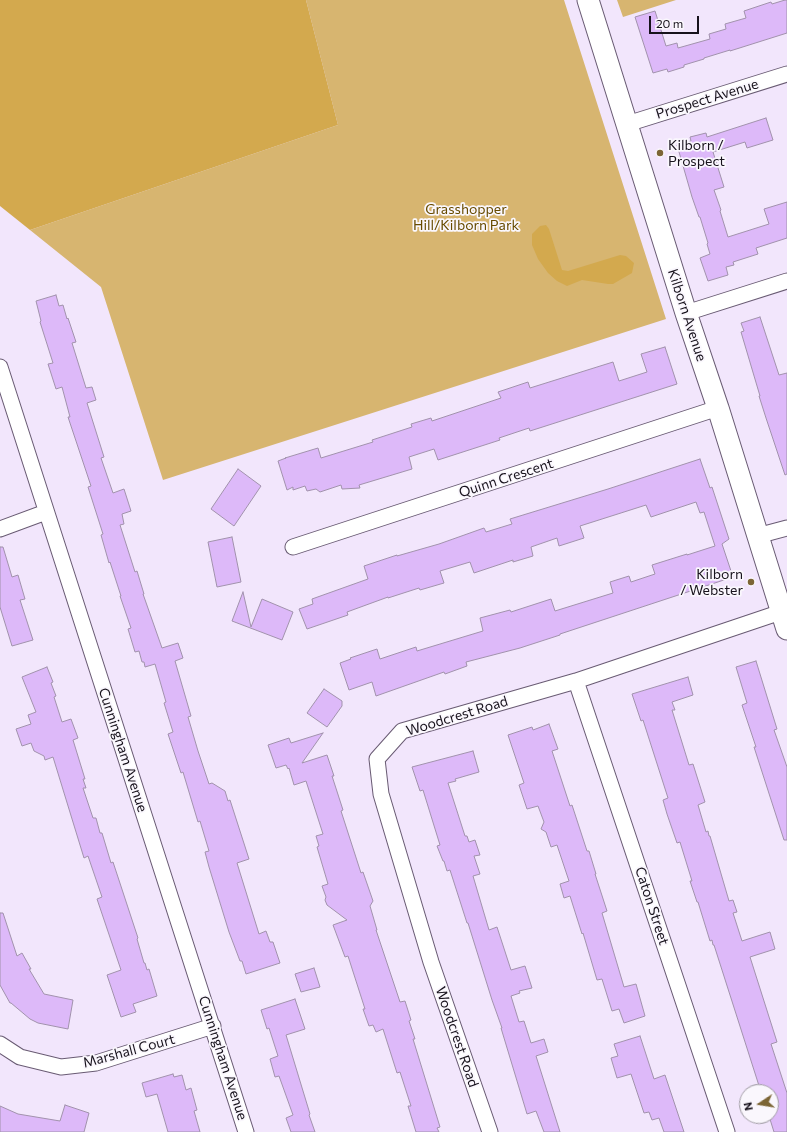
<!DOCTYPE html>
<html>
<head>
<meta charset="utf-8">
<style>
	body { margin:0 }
	#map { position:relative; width:787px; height:1132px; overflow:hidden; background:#f2e6fc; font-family:Commissioner,sans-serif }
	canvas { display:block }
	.north { position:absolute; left:739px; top:1084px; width:40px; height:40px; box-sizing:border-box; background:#faf7fd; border:1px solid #9f9ba3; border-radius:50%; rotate:258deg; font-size:11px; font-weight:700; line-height:16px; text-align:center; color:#17121c }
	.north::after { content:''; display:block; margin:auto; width:14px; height:18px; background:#7c6535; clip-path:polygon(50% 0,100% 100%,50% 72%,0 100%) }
	.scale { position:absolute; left:649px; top:16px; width:50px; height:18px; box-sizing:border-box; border:2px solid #17121c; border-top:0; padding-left:5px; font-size:12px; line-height:14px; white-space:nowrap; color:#17121c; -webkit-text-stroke:3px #faf7fd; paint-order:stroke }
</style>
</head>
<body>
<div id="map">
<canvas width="787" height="1132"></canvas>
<div class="north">N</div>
<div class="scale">20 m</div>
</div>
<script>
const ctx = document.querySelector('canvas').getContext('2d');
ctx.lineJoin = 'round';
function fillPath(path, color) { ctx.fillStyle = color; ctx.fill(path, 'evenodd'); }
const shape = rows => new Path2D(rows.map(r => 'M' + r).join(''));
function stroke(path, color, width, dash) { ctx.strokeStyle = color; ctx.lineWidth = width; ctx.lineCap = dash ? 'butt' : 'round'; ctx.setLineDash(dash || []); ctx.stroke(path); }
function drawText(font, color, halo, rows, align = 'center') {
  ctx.font = font + ' Commissioner,sans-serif'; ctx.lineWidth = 3.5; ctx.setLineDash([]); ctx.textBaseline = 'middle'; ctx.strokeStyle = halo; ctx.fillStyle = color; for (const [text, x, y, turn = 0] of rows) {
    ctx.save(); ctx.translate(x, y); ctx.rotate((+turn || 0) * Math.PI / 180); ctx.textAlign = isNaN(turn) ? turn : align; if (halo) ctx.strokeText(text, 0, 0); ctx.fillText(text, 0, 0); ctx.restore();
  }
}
const green = shape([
	[306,0,564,0,666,319,163,480,101,287,30,230,338,125],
	[617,0,676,0,623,17]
]);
const forest = shape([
	[0,0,306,0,338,125,30,230,0,206],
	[546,225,549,229,562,270,568,271,620,255,626,256,634,263,632,273,613,284,608,284,582,280,567,286,557,281,548,273,538,259,532,245,532,234,540,226]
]);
const building = shape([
	[785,0,787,0,787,33,730,51,730,50,704,58,704,59,684,65,684,67,668,72,667,69,653,73,635,17,655,11,666,46,677,43,678,48,710,39,709,34,726,29,725,24,746,18,744,11,771,2,772,4,785,0],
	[766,118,773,140,747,148,745,142,713,152,724,187,714,190,721,210,720,211,728,237,769,224,764,209,787,202,787,238,756,248,758,254,733,262,734,265,726,267,728,275,708,281,700,258,710,254,707,244,708,243,700,217,699,217,692,197,677,145,691,141,690,137,706,133,707,137,766,118],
	[56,295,59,306,63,305,67,319,68,318,76,342,72,343,86,388,92,387,96,400,87,403,104,457,101,458,113,493,124,489,131,511,122,514,124,524,120,525,135,572,137,571,144,594,143,594,162,648,178,643,183,658,175,661,191,716,188,717,198,751,209,784,212,783,225,791,228,801,230,800,249,859,237,863,259,934,266,931,270,942,273,942,280,963,246,974,242,961,240,961,229,932,209,867,205,852,209,851,200,821,198,822,183,772,181,773,168,734,173,732,164,703,166,702,155,664,145,667,144,662,142,662,139,651,135,652,128,629,131,628,120,596,121,596,110,562,109,563,101,535,103,534,88,487,91,486,68,417,70,417,62,387,56,389,48,364,53,363,40,322,41,321,36,301,56,295],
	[760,317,779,375,787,373,787,474,785,475,766,418,759,396,760,396,741,332,744,331,741,323,760,317],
	[665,347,677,384,530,431,529,428,499,438,500,440,438,460,434,449,409,457,412,469,359,485,360,488,342,489,341,485,320,492,316,489,307,491,305,486,293,490,293,487,287,490,278,461,286,458,285,458,318,448,321,458,373,442,372,440,412,427,411,424,431,418,432,421,501,398,498,392,528,382,530,388,613,362,619,381,647,372,641,354,665,347],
	[700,459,710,488,712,487,729,539,722,544,733,577,560,634,560,635,520,648,466,662,467,666,445,674,444,672,376,696,372,682,349,690,340,663,351,659,350,658,377,649,380,659,416,647,417,651,483,631,480,618,510,610,511,612,551,599,555,611,613,593,610,582,629,576,631,582,655,574,652,565,687,554,687,555,715,546,704,512,700,513,696,502,651,517,646,505,580,526,584,538,559,546,557,538,531,547,533,556,513,562,513,560,474,573,470,562,440,571,444,583,420,590,419,588,388,598,388,597,347,612,348,615,307,629,299,609,313,604,312,599,368,579,364,566,397,555,397,556,439,544,484,528,486,532,512,524,510,519,608,489,700,459],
	[238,469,261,486,234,526,211,509,238,469],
	[232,537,241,582,217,587,208,542,232,537],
	[0,547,3,547,12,577,18,575,25,599,20,600,33,640,12,646,0,607,0,547],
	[243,592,251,627,262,599,293,612,282,640,232,621,243,592],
	[756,661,777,729,774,730,787,767,787,840,784,840,754,747,756,747,742,705,747,703,736,667,756,661],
	[47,667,53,682,51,683,56,696,54,697,62,722,71,719,78,738,73,740,85,779,83,779,86,788,83,788,93,818,96,818,100,833,102,833,111,863,113,862,138,938,137,939,144,963,145,963,147,970,149,969,157,996,133,1004,136,1012,121,1017,107,975,121,970,97,899,102,897,88,856,84,858,53,757,45,760,44,756,34,751,31,743,22,746,16,729,31,724,28,715,36,712,22,677,47,667],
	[688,677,693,695,672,702,675,710,672,710,689,765,693,764,705,802,698,805,706,832,708,831,709,836,710,836,729,901,733,900,737,912,733,913,742,941,770,932,775,949,750,957,777,1042,771,1044,787,1093,787,1132,774,1132,769,1116,771,1116,771,1092,761,1092,714,945,713,945,712,940,710,941,698,902,697,902,690,881,692,881,680,842,677,843,667,814,663,800,668,798,643,720,641,721,632,694,688,677],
	[324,689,342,701,342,706,327,727,307,713,324,689],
	[549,724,558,749,552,751,570,806,572,805,587,851,589,851,596,874,595,874,607,911,602,913,624,987,636,984,645,1016,624,1023,619,1009,612,1011,602,979,597,980,583,933,582,934,570,896,564,898,560,884,569,881,557,845,551,847,546,832,541,829,544,822,538,806,527,809,519,785,524,783,508,735,532,727,533,730,549,724],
	[323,733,302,763,327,755,334,776,332,776,343,810,341,811,361,873,363,872,373,901,370,906,377,930,376,930,400,1002,405,1001,411,1020,409,1021,415,1039,413,1039,440,1127,437,1128,439,1132,416,1132,408,1106,411,1106,400,1072,397,1073,383,1029,376,1032,373,1025,369,1026,363,1009,365,1009,348,956,345,957,333,925,347,920,327,905,325,900,326,897,322,886,328,884,317,847,319,846,316,836,323,834,306,781,294,785,289,768,288,769,286,765,276,768,268,745,289,738,291,743,323,733],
	[473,751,479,772,455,779,456,781,448,783,465,836,467,836,469,842,475,840,480,855,474,856,480,874,473,876,489,930,497,927,511,970,525,966,532,988,519,991,520,993,511,996,519,1022,524,1021,531,1043,544,1039,548,1052,536,1056,560,1132,544,1132,536,1111,527,1114,501,1028,502,1028,492,1000,468,923,467,923,450,870,447,871,444,861,443,861,437,846,440,845,423,790,420,791,412,767,473,751],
	[0,913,3,913,17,956,22,953,31,969,29,969,44,994,73,1000,68,1029,38,1023,30,1019,11,1003,10,1003,0,985,0,913],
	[314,968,320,987,301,992,295,974,314,968],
	[295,999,305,1029,286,1035,310,1114,309,1115,315,1132,291,1132,286,1118,293,1115,279,1076,275,1077,270,1059,278,1056,269,1028,267,1029,261,1010,295,999],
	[640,1036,654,1079,665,1075,684,1132,664,1132,659,1118,652,1120,649,1112,644,1113,631,1074,617,1078,611,1058,618,1056,614,1044,640,1036],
	[173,1074,174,1077,182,1075,186,1090,191,1088,197,1110,194,1111,200,1132,168,1132,157,1094,146,1097,142,1083,173,1074],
	[65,1105,89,1113,84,1132,0,1132,0,1106,18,1114,60,1121,65,1105]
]);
const street = shape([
	[627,124,787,74],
	[686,313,787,281],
	[0,367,246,1132],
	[0,529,46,512],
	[757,536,787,528],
	[293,547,718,408],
	[576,681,727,1132],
	[0,1044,20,1057,61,1067,96,1063,213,1026],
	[490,1132,431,962,381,794,377,759,402,731,576,681,781,612]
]);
const secondary = shape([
	[588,0,686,313,718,408,787,629]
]);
const markers = [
	[660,153,4,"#7c6535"],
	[751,582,4,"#7c6535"]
];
const streetNames = [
	["Prospect Avenue",707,99,-17],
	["Kilborn Avenue",687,315,72],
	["Quinn Crescent",506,478,-18],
	["Woodcrest Road",457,716,-17],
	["Cunningham Avenue",123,750,72],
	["Caton Street",652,906,72],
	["Woodcrest Road",457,1037,71],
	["Marshall Court",129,1051,-15],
	["Cunningham Avenue",223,1058,72]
];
const poiNames = [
	["Kilborn /",668,145],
	["Prospect",668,161],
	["Kilborn",743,574,"right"],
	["/ Webster",743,590,"right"]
];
const parkNames = [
	["Grasshopper",466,209],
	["Hill/Kilborn Park",466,225]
];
fillPath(green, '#d7b570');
fillPath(forest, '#d3a94e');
fillPath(building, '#ddb9f9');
stroke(building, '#a192ac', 1);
stroke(street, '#695b73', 17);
stroke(secondary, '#695b73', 23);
stroke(street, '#fff', 15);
stroke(secondary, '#fff', 21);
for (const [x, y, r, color] of markers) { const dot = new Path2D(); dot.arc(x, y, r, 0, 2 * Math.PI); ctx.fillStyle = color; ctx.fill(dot); stroke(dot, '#faf7fd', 1.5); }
drawText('14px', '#17121c', '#faf7fd', streetNames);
drawText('14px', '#17121c', '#faf7fd', poiNames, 'left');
drawText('14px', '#674b00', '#faf7fd', parkNames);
</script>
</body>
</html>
